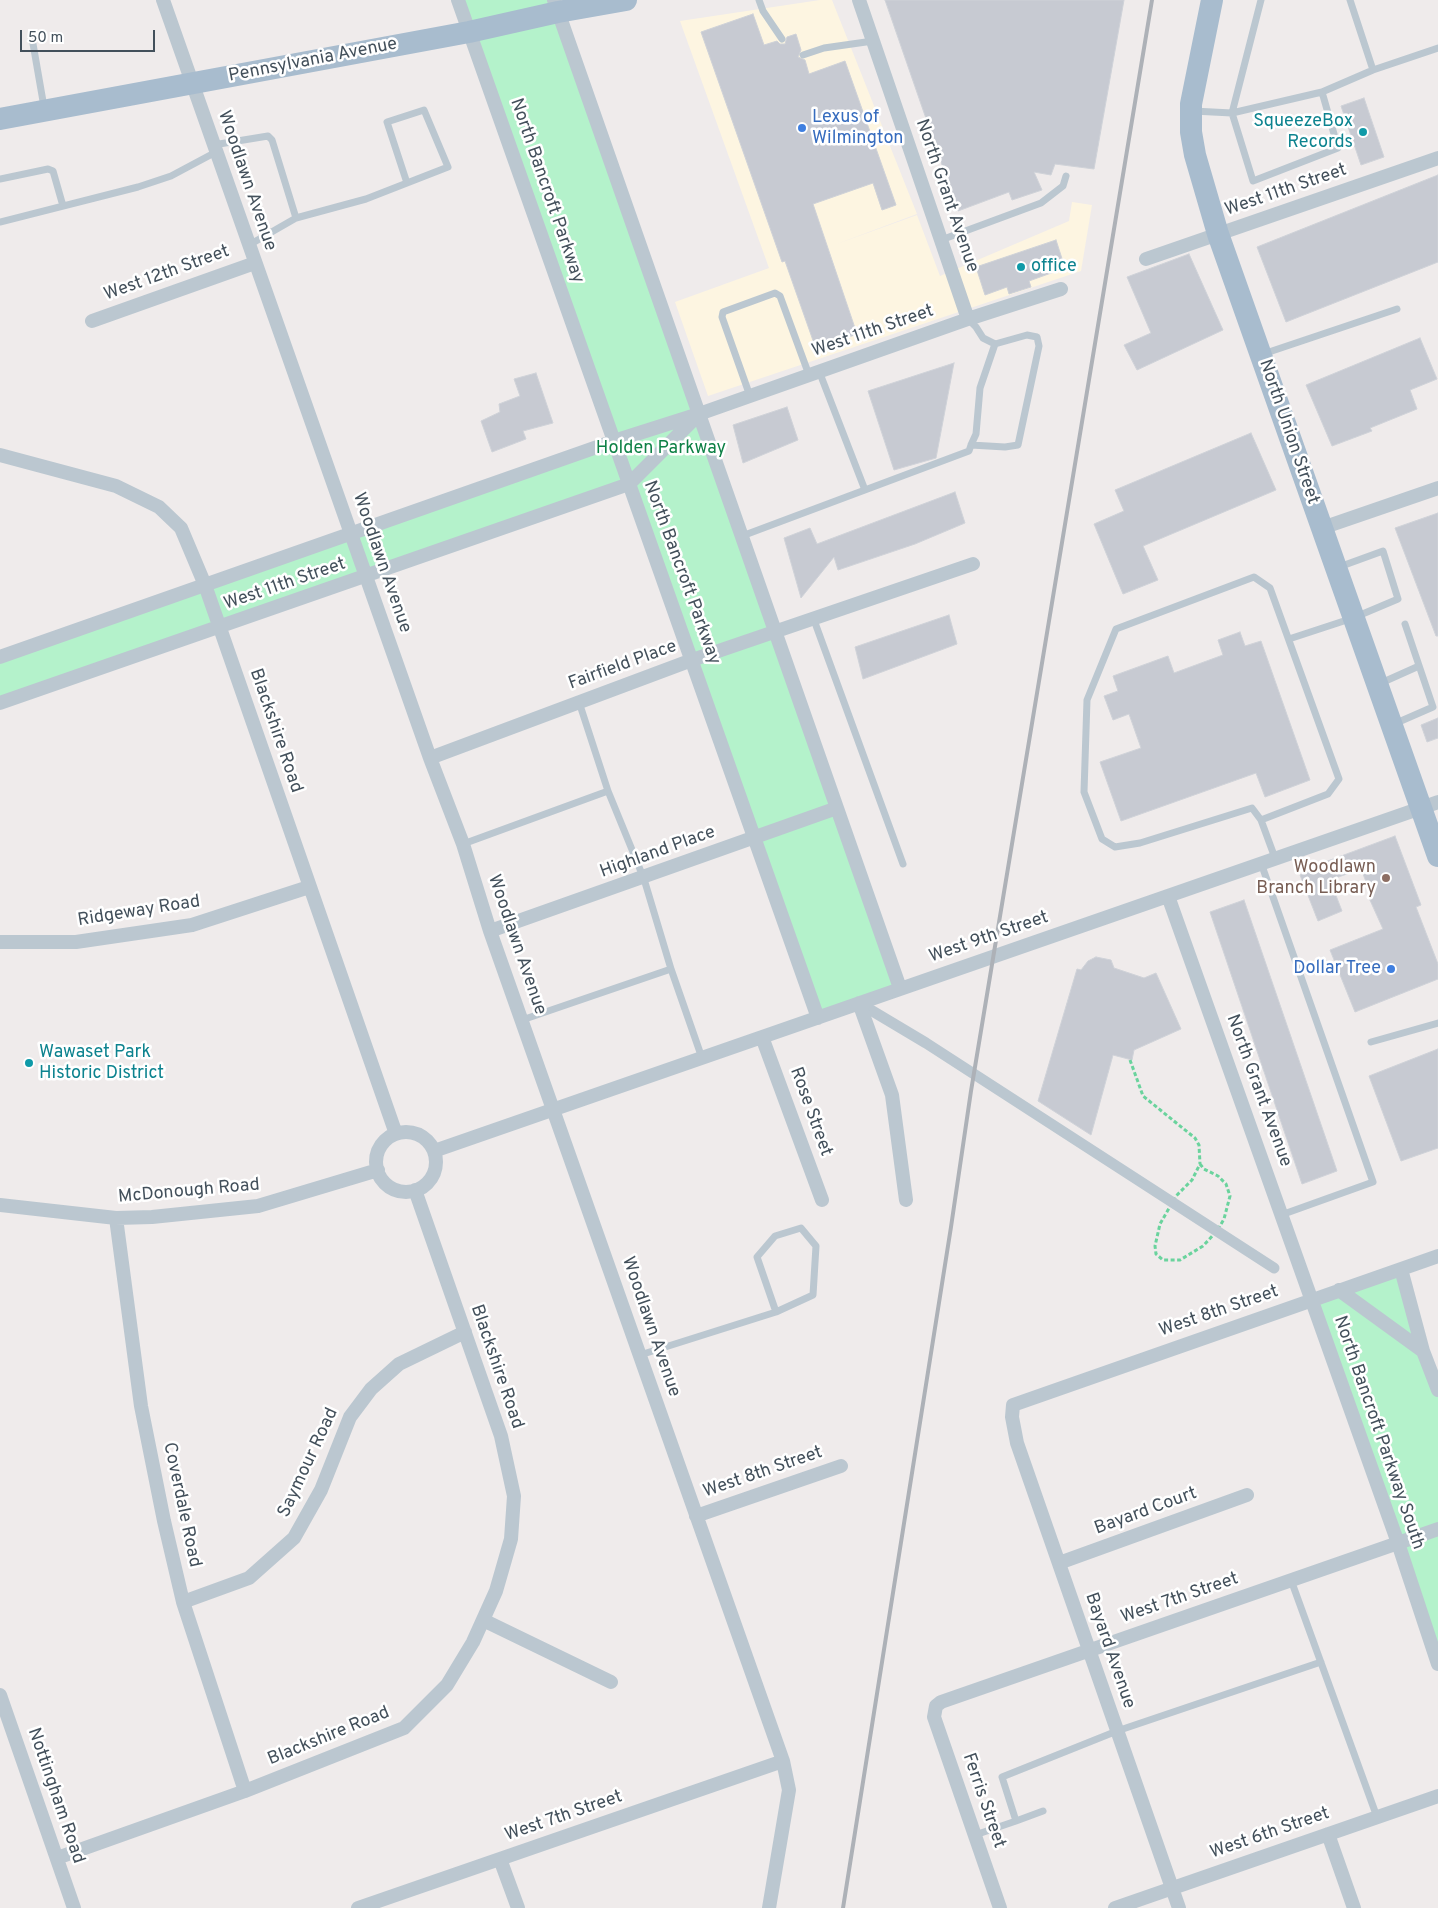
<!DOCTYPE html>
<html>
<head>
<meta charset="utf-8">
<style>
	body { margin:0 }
	#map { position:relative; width:1438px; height:1908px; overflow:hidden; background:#efebeb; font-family:Overpass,sans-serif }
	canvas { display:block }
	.scale { position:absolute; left:20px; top:30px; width:135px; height:22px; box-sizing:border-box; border:2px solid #43505b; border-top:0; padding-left:6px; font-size:15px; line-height:18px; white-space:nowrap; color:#43505b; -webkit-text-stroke:4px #fff; paint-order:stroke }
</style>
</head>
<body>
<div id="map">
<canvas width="1438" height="1908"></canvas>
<div class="scale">50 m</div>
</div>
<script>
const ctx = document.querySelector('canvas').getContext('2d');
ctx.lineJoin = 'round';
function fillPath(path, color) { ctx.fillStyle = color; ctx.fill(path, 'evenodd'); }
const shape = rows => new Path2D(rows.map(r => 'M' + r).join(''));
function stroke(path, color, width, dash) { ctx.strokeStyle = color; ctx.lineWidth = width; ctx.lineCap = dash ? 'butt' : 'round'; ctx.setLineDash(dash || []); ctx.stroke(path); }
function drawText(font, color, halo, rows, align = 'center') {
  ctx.font = font + ' Overpass,sans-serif'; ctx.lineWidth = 5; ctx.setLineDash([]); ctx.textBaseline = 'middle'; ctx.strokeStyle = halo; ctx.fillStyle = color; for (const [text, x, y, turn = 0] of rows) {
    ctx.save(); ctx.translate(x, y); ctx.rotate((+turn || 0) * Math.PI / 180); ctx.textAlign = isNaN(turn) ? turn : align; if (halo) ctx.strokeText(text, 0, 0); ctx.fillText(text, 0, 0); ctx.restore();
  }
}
const commercial = shape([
	[820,0,832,0,917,214,834,245,917,215,940,276,1069,221,1072,202,1092,205,1081,271,708,396,675,302,769,268,680,21]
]);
const green = shape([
	[458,0,554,0,900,988,818,1018,629,484,0,703,0,657,613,441],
	[1401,1269,1438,1390,1438,1664,1311,1300]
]);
const building = shape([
	[885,0,1124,0,1094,169,1055,164,1051,175,1034,172,1042,190,1012,200,1009,192,958,211,885,0],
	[753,14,764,45,777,41,780,44,785,44,787,37,796,34,801,50,798,57,805,60,809,74,845,61,896,205,882,210,873,183,813,204,857,334,816,349,785,261,782,262,701,32,753,14],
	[1364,98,1384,157,1361,165,1341,106,1364,98],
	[1438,175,1438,262,1286,322,1257,247,1438,175],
	[1056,240,1065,268,1029,281,1031,287,1009,294,1007,287,985,295,976,267,1056,240],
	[1189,254,1223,330,1137,370,1124,345,1151,333,1127,277,1189,254],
	[1420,338,1437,379,1410,390,1417,409,1370,428,1372,431,1332,446,1306,385,1420,338],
	[954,363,936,458,894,470,868,391,954,363],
	[536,373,553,423,523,431,526,439,492,452,481,421,500,412,499,404,520,396,514,379,536,373],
	[787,407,798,440,743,463,733,425,787,407],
	[1251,433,1276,490,1143,546,1158,580,1123,594,1094,524,1124,511,1115,490,1251,433],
	[955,492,965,523,915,544,838,570,834,557,801,598,784,538,810,528,817,544,955,492],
	[1438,513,1438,636,1436,636,1395,528,1438,513],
	[949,615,957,644,863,679,855,647,949,615],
	[1240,632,1245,646,1261,641,1310,780,1265,797,1256,773,1121,821,1100,762,1141,748,1129,714,1113,720,1104,696,1118,691,1113,676,1168,656,1174,673,1223,655,1218,640,1240,632],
	[1438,718,1438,738,1427,742,1421,725,1438,718],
	[1395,836,1421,905,1416,907,1438,964,1438,979,1355,1012,1330,950,1383,929,1369,898,1372,897,1361,869,1330,880,1342,911,1318,921,1300,875,1326,864,1325,862,1395,836],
	[1244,900,1337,1171,1302,1184,1210,912,1244,900],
	[1096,957,1111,960,1114,968,1144,978,1156,973,1181,1029,1134,1050,1132,1060,1113,1055,1091,1135,1038,1101,1077,969,1081,970,1088,961,1096,957],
	[1438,1049,1438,1148,1401,1161,1369,1076,1438,1049]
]);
const path = shape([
	[1130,1060,1143,1096,1195,1138,1199,1145,1200,1164],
	[1200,1164,1204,1169,1218,1176,1226,1184,1230,1196,1224,1219,1217,1231,1203,1246,1180,1260,1163,1260,1156,1254,1155,1246,1160,1224,1176,1196,1192,1180,1200,1164]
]);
const service = shape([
	[759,0,763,11,782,39],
	[1350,0,1373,70],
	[32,38,44,107],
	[803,55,824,48,873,41],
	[1322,92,1338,148,1253,181,1232,113,1322,92,1373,70,1438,48],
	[1193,111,1232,113,1261,0],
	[213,145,268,136,272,140,296,218,249,245],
	[0,179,48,169,53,171,63,206],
	[296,218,366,199,448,167,424,110,387,122,407,183],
	[0,222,138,187,171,176,216,152],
	[941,240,1041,203,1063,186,1066,176],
	[968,319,976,327,983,338,995,344],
	[1263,354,1397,309],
	[819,371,865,490],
	[750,396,722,317,723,312,775,293,780,296,809,375],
	[742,536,969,451,971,445,976,434,980,388,995,344,1027,335,1037,337,1039,346,1018,445,1005,447,971,445],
	[814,620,903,864],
	[1289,639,1353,618,1398,599,1383,551,1339,567],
	[1381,683,1419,666],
	[1394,724,1433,707,1405,624],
	[1261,820,1252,808,1140,843,1115,847,1102,839,1084,792,1087,700,1116,629,1254,577,1270,588,1339,779,1328,794,1261,820,1275,858],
	[463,844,608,791],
	[1261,863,1373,1182,1281,1215],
	[671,969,702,1058],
	[522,1020,671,969,644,879,608,791,579,702],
	[1371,1042,1438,1023],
	[640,1355,776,1312,813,1295,816,1246,801,1228,775,1236,757,1257,776,1312],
	[1291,1580,1377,1817],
	[1016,1821,1043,1811],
	[975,1835,1016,1821,1002,1777,1117,1731,1321,1662]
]);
const pedestrian = shape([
	[859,1003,926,1043,1274,1268]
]);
const minor = shape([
	[163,0,430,758,463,844,490,931,783,1761,789,1790,769,1908],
	[458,0,818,1018],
	[554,0,900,988],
	[859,0,968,319],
	[1146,259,1438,158],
	[92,321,255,263],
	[0,455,116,486,159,507,181,528,205,585,396,1134],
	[1322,528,1438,488],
	[0,657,614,441,699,414,968,319,1061,289],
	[0,703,629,484,697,416],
	[430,758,692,660,973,564],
	[1168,896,1398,1543,1438,1664],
	[490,931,837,808],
	[0,942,76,942,192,925,309,887],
	[859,1003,892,1095,906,1200],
	[762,1037,822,1200],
	'376 1162a30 30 0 1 1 60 0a30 30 0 1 1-60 0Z',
	[434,1151,1438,802],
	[0,1205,116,1218,152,1217,258,1206,378,1170],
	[116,1218,141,1406,164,1521,183,1602,245,1791],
	[1401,1269,1423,1351,1438,1390],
	[1339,1290,1423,1351],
	[696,1516,841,1466],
	[1059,1563,1247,1495],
	[183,1602,249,1578,294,1538,321,1490,350,1417,371,1389,399,1364,465,1332],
	[483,1620,611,1682],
	[0,1695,74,1908],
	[1328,1834,1354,1908],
	[57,1858,245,1791,404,1728,447,1685,473,1642,496,1591,511,1539,514,1496,501,1436,415,1190],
	[500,1859,518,1908],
	[358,1908,783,1761],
	[1000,1908,934,1717,936,1706,941,1702,1438,1529],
	[1115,1908,1438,1796],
	[1179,1908,1017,1443,1012,1417,1013,1405,1438,1256]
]);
const primary = shape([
	[1212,0,1191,104,1191,132,1195,155,1218,234,1438,856],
	[0,119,469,32,558,12,626,0]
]);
const rail = shape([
	[843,1908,951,1227,971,1091,1152,0]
]);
const markers = [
	[802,128,5,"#3f7fe0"],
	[1363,132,5,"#0f9aa8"],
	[1021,267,5,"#0f9aa8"],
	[1386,878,5,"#8d6e63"],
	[1391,969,5,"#3f7fe0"],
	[29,1063,5,"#0f9aa8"]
];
const streetNames = [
	["Pennsylvania Avenue",313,61,-11],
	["Woodlawn Avenue",246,181,71],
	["North Bancroft Parkway",546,191,71],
	["West 11th Street",1286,191,-19],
	["North Grant Avenue",946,196,71],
	["West 12th Street",167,274,-20],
	["West 11th Street",873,332,-19],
	["North Union Street",1288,432,71],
	["Woodlawn Avenue",381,563,71],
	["North Bancroft Parkway",681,573,70],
	["West 11th Street",285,585,-19],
	["Fairfield Place",623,666,-20],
	["Blackshire Road",275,731,71],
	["Highland Place",658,853,-20],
	["Ridgeway Road",139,912,-9],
	["West 9th Street",989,938,-19],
	["Woodlawn Avenue",516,945,71],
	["North Grant Avenue",1258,1091,70],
	["Rose Street",810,1112,70],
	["McDonough Road",189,1192,-5],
	["West 8th Street",1219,1312,-19],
	["Woodlawn Avenue",650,1327,71],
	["Blackshire Road",496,1367,71],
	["North Bancroft Parkway South",1378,1433,71],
	["Saymour Road",309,1463,-65],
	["West 8th Street",763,1473,-19],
	["Coverdale Road",181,1505,78],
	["Bayard Court",1146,1512,-20],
	["West 7th Street",1180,1599,-19],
	["Bayard Avenue",1109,1651,71],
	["Blackshire Road",329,1737,-22],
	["Nottingham Road",55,1796,71],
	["Ferris Street",983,1801,71],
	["West 7th Street",564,1817,-19],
	["West 6th Street",1270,1834,-19]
];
const shopNames = [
	["Lexus of",812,118],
	["Wilmington",812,139],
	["Dollar Tree",1381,969,"right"]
];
const cultureNames = [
	["SqueezeBox",1353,122,"right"],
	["Records",1353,143,"right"],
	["office",1031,267],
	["Wawaset Park",39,1053],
	["Historic District",39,1074]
];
const parkNames = [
	["Holden Parkway",661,449]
];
const educationNames = [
	["Woodlawn",1376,868],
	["Branch Library",1376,889]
];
fillPath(commercial, '#fdf5e1');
fillPath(green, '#b4f2cb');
fillPath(building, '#c7cad2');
stroke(building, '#cfd2d8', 1);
stroke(path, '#6ad39d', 3, [4, 2.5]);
stroke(service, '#bbc7d0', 7);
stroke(pedestrian, '#bbc7d0', 11);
stroke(minor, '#bbc7d0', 14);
stroke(primary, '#a8bcce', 22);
stroke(rail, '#adb1b7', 4);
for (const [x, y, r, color] of markers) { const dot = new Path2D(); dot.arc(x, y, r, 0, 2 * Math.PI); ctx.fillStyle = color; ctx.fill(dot); stroke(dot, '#fff', 2); }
drawText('18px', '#43505b', '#fff', streetNames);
drawText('18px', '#366cbe', '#fff', shopNames, 'left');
drawText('18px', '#0d838f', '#fff', cultureNames, 'left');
drawText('18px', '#0e8146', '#fff', parkNames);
drawText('18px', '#785e54', '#fff', educationNames, 'right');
</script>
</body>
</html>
